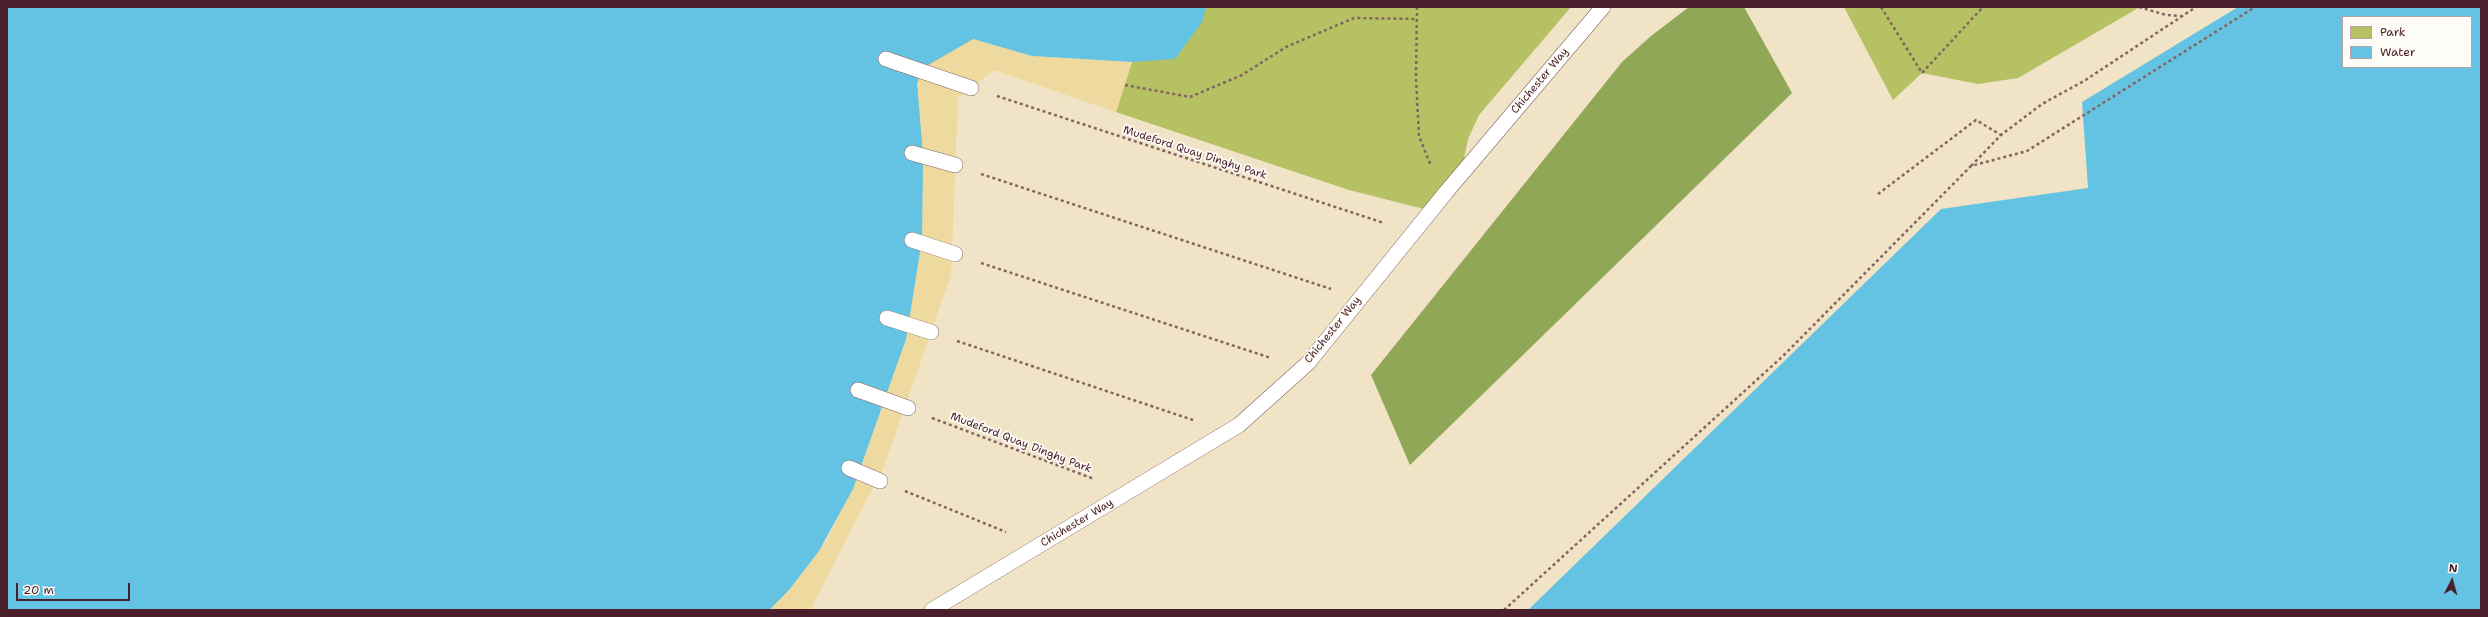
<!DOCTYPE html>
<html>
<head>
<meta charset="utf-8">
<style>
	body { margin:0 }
	#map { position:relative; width:2488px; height:617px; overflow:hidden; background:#f0e3c6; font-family:"Shantell Sans",sans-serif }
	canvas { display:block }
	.frame { position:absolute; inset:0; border:8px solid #4a1f2b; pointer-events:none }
	.legend { position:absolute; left:2342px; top:16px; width:130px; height:52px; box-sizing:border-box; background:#fdfcf7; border:1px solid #b5a4a5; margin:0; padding:5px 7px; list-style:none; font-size:12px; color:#4a1f2b }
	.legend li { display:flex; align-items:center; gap:8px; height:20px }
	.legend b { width:20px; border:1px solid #b5a4a5 }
	.north { position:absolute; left:2432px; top:561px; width:40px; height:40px; -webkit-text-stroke:3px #fdfcf7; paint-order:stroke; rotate:6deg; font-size:11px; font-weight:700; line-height:16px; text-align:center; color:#4a1f2b }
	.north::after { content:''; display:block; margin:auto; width:14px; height:18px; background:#4a1f2b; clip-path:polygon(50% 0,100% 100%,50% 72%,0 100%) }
	.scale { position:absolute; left:16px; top:583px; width:114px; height:18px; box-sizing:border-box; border:2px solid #4a1f2b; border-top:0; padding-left:5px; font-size:12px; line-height:14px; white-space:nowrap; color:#4a1f2b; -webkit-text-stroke:3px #fdfcf7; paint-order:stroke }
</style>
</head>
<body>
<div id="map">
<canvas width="2488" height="617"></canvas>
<div class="frame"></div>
<ul class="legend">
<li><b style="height:11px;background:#b5c162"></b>Park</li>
<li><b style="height:11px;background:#64c3e2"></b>Water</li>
</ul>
<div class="north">N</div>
<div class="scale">20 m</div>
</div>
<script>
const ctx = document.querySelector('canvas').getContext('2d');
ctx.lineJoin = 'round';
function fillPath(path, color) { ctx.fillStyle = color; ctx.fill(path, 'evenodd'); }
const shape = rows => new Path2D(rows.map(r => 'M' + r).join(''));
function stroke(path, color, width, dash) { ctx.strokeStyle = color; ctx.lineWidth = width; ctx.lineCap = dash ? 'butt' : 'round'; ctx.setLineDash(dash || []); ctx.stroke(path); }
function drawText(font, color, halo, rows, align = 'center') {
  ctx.font = font + ' "Shantell Sans",sans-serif'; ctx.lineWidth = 3.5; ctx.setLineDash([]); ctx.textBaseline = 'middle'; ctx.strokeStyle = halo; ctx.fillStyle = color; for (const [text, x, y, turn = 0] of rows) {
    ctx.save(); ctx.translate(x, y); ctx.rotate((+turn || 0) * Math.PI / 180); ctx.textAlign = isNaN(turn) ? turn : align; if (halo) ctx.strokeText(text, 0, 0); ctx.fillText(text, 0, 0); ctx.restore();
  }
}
const green = shape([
	[558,7,1571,7,1479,115,1468,139,1462,169,1432,211,1349,190,1116,112,1132,62,973,39,789,590,769,610,591,610],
	[1844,7,2140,7,2018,78,1978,84,1922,73,1893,100]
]);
const forest = shape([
	[1689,7,1744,7,1792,93,1410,465,1371,375,1622,62,1651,36]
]);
const sand = shape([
	[973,39,1032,56,1132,62,1116,112,994,70,958,98,951,275,884,466,810,610,769,610,789,590,827,540,857,477,885,399,922,240,923,157,917,84,921,69]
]);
const water = shape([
	[7,7,1206,7,1202,22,1175,59,1132,62,1032,56,973,39,921,69,917,84,923,157,922,240,906,339,853,489,819,551,789,590,769,610,7,610],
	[2238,7,2481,7,2481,610,1528,610,1941,209,2088,188,2082,102],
	[2343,17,2471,17,2471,67,2343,67]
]);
const path = shape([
	[1417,7,1416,79,1419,136,1431,166],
	[1881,7,1922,73,1983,7],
	[2139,7,2166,15,2181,16],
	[1125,85,1190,97,1242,75,1286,47,1354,18,1417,19],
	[997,96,1384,223],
	[1971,166,2001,135,2042,104,2084,81,2196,7],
	[981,174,1331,289],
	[1878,194,1976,120,2001,135],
	[981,263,1271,358],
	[957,341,1193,420],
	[932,418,1094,479],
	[905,491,1006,532],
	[1504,610,1783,356,1971,166,2027,151,2255,7]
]);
const service = shape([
	[886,59,971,88],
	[912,153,955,165],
	[912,240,955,254],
	[887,318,931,332],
	[858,390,908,408],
	[849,468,880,481],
	[932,610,1239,425,1308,363,1447,191,1603,7]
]);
const streetNames = [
	["Chichester Way",1540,81,-50],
	["Mudeford Quay Dinghy Park",1195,153,18],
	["Chichester Way",1333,330,-51],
	["Mudeford Quay Dinghy Park",1021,443,21],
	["Chichester Way",1077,523,-31]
];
fillPath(green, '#b5c162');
fillPath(forest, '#90a758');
fillPath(sand, '#eeda9e');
fillPath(water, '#64c3e2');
stroke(service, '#846461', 16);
stroke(path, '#846461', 2.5, [3, 3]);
stroke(service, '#fff', 15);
drawText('11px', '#4a1f2b', '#fdfcf7', streetNames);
</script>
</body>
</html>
